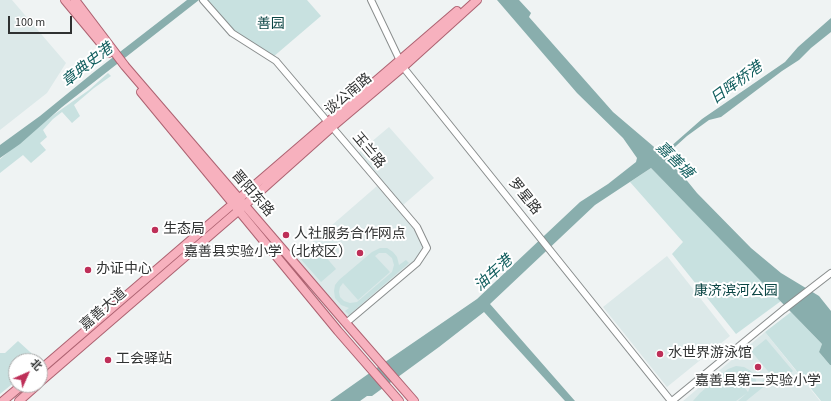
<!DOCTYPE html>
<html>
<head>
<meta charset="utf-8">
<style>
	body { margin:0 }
	#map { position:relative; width:831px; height:401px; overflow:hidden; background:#eff3f3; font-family:"Source Sans 3","Noto Sans SC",sans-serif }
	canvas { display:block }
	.north { position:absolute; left:8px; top:353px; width:40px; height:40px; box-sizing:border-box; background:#fff; border:1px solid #acadad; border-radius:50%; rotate:45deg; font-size:11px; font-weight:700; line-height:16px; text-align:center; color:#2f3131 }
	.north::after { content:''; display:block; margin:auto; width:14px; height:18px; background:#be2f58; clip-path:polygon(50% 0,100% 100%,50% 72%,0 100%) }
	.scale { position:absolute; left:8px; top:16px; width:64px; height:18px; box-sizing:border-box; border:2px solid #2f3131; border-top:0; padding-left:5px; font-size:12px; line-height:14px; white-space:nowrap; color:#2f3131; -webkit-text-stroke:3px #fff; paint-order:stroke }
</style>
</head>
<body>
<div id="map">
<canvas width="831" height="401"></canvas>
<div class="north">北</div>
<div class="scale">100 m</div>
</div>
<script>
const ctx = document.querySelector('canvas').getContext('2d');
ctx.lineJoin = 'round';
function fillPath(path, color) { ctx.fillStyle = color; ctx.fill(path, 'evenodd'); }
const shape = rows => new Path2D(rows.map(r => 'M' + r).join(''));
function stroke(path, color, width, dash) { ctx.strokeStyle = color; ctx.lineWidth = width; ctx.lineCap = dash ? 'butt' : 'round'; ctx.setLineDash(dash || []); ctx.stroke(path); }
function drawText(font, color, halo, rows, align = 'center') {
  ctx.font = font + ' "Source Sans 3","Noto Sans SC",sans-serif'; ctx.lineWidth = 4; ctx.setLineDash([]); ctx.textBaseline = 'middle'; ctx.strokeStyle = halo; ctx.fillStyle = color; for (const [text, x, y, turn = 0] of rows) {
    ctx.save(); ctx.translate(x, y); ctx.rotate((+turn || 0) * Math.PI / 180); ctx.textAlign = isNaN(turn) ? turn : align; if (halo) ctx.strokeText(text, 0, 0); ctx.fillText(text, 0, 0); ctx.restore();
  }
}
const built = shape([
	[0,0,12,0,66,63,47,93,0,130],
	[389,127,434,178,402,206,357,154],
	[377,186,413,228,423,247,415,262,347,318,294,258],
	[667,256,730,336,667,387,603,307],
	[765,332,820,401,683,401]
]);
const green = shape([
	[206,0,307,0,321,16,273,57,233,32],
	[108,73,111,76,94,88,74,105,80,116,72,123,62,112,53,119,43,130,47,137,40,143,46,150,31,163,23,155,0,173,0,159,49,118,89,90],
	[651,168,781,301,736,334,672,254,683,242,630,182],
	[314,243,336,269,321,282,298,256],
	[380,248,387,248,393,252,397,257,399,265,406,260,409,263,349,315,345,311,349,308,341,305,335,298,334,291,335,285,339,280,372,252],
	[379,253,386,253,392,258,394,265,392,272,357,302,350,303,344,301,340,297,339,292,340,287,343,283,358,300,390,272,375,256],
	[791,312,822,344,819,352,830,365,831,365,831,401,821,401,765,332],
	[766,339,793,371,778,383,751,351],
	[18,341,40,361,16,361,16,381,0,394,0,353,5,353],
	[736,366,744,367,751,371,755,377,757,385,764,380,767,384,746,401,738,401,747,393,736,401,693,401,700,393,728,369],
	[737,372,744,374,749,378,751,385,748,392,733,373]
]);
const water = shape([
	[187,0,199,0,62,107,20,144,0,158,0,145,40,116,94,72],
	[497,0,519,0,531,13,529,17,613,112,660,152,669,148,702,119,785,62,798,47,831,18,831,32,811,48,799,60,782,71,721,117,709,120,687,136,666,155,697,193,751,248,781,273,819,296,831,311,831,365,830,365,819,352,822,344,651,168,595,205,490,304,575,401,565,401,484,312,439,347,372,396,367,396,360,401,330,401,388,360,477,299,580,202,608,184,636,162,637,158,623,138,577,93]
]);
const minor = shape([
	[203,0,232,33,276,61,417,227,427,248,417,263,346,323],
	[371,0,403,67,671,401],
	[672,401,783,310,831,273]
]);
const major = shape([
	[65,0,109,53],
	[75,0,125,66,346,323,414,401],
	[141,92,338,331,399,401],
	[40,370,457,11],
	[40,382,238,211,332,127,403,67,477,0],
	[3,401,22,385],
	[19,401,37,385]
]);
const markers = [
	[155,230,4,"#be2f58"],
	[286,235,4,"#be2f58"],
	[360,253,4,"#be2f58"],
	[88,270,4,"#be2f58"],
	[660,354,4,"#be2f58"],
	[108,360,4,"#be2f58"],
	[758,367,4,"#be2f58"]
];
const parkNames = [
	["善园",271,25],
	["康济滨河公园",736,292]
];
const streetNames = [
	["谈公南路",349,95,-40],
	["玉兰路",368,151,50],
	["晋阳东路",252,194,49],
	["罗星路",524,197,51],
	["嘉善大道",104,310,-41]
];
const poiNames = [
	["生态局",163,230],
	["人社服务合作网点",294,235],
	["嘉善县实验小学（北校区）",352,253,"right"],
	["办证中心",96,270],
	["水世界游泳馆",668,354],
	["工会驿站",116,360],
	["嘉善县第二实验小学",758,382,"center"]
];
const waterNames = [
	["章典史港",88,66,-38],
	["日晖桥港",737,84,-36],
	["嘉善塘",674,161,44],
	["油车港",494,274,-42]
];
fillPath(built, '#dce9e9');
fillPath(green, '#c8e1e0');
fillPath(water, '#89aead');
stroke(minor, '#898d8d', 8);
stroke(major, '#ad6271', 10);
stroke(minor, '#fff', 6);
stroke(major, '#f7b1be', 8);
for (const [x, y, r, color] of markers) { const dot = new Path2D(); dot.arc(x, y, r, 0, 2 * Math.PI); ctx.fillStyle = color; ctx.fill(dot); stroke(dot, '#fff', 1.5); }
drawText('14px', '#0c4645', '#fff', parkNames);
drawText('14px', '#2f3131', '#fff', streetNames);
drawText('14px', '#2f3131', '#fff', poiNames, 'left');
drawText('italic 15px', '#115e5e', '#fff', waterNames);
</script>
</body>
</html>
